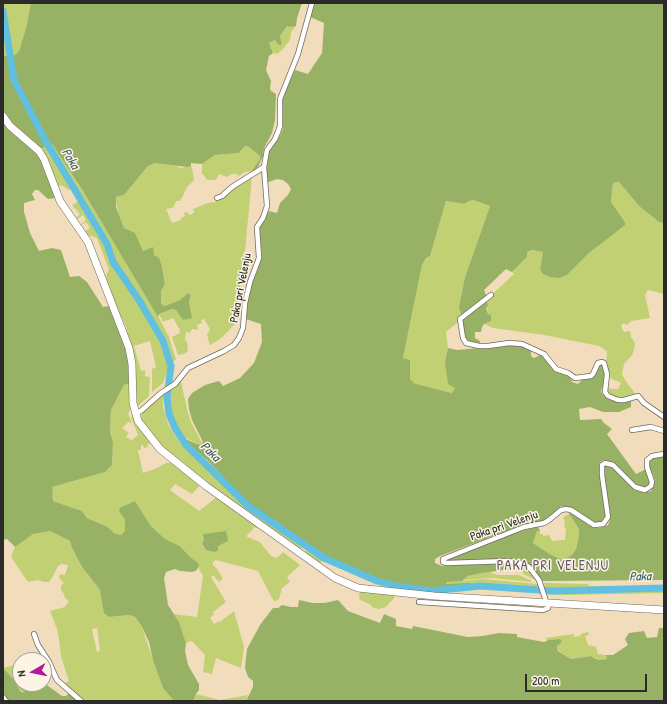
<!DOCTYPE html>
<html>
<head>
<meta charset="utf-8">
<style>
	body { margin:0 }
	#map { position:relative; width:667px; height:704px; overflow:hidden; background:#f1ddbc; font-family:"Patrick Hand",sans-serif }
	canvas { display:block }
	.frame { position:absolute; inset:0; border:4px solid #2b2b2b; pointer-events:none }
	.north { position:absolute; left:12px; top:652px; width:40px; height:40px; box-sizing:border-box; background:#fcf5e5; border:1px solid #a8a49b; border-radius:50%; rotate:261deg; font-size:11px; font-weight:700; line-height:16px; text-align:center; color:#2b2b2b }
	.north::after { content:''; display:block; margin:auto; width:14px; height:18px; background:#b5179e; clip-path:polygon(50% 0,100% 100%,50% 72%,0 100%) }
	.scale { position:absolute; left:525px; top:674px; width:122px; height:18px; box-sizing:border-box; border:2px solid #2b2b2b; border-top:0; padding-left:5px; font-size:12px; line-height:14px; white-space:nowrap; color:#2b2b2b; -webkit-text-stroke:3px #fcf5e5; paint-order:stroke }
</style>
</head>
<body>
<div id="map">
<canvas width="667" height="704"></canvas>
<div class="frame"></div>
<div class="north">N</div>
<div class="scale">200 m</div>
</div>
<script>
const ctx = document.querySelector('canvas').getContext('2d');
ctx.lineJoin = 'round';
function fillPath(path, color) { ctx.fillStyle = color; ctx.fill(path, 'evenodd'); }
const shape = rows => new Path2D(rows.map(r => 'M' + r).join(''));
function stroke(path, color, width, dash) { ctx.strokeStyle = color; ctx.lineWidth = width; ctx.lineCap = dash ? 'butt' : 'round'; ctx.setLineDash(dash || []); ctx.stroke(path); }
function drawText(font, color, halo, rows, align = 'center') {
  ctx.font = font + ' "Patrick Hand",sans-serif'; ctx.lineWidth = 3; ctx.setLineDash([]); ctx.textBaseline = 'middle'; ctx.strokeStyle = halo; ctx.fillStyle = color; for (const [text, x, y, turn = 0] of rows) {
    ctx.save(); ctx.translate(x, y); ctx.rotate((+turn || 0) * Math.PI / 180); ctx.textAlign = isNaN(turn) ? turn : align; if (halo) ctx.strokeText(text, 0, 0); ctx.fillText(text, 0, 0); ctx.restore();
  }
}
const green = shape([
	[3,3,31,3,26,28,19,51,15,55,5,56,3,52],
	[287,26,290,27,296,26,291,32,290,40,283,49,277,54,273,53,269,43,275,40,282,44,280,36],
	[52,144,83,191,159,318,169,337,176,360,173,361,168,345,162,333,142,300,114,261,111,255,112,250,111,247,86,204,73,187,69,190,61,185,57,187,40,149],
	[245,146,249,147,260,156,260,159,253,169,254,171,245,172,235,178,238,175,236,174,232,174,227,177,219,174,216,180,207,180,204,175,202,174,202,164,215,155,239,153],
	[155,163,173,165,181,168,191,166,192,168,194,180,187,187,182,198,181,198,180,201,176,201,174,206,172,208,166,209,172,223,181,220,181,218,185,216,184,213,187,212,189,215,194,213,193,209,208,203,215,202,252,176,245,251,235,324,220,339,210,345,207,335,210,329,204,319,201,320,202,323,197,325,198,330,192,329,190,333,186,332,185,340,187,341,188,351,184,354,178,355,172,337,180,333,179,331,180,330,173,318,163,322,159,314,172,309,176,310,179,313,191,313,189,301,191,295,188,293,180,300,163,306,161,304,161,291,165,284,162,267,143,251,135,234,124,228,119,215,116,202,116,197,124,195,148,166],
	[619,182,639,206,659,222,664,223,664,294,648,290,645,295,650,318,631,321,627,325,623,323,621,326,624,332,630,331,631,337,635,343,634,350,632,355,624,364,622,374,625,380,634,392,634,395,621,399,607,394,607,388,613,389,618,389,621,383,610,378,606,366,607,351,599,346,544,335,493,328,484,324,491,321,488,314,486,300,514,274,512,272,527,257,527,252,532,250,543,252,540,270,543,274,567,275,589,253,625,222,611,202,613,183],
	[473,200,490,206,465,277,459,307,461,315,458,322,446,332,448,348,445,362,455,388,453,393,413,383,410,380,410,360,403,358,422,265,426,258,430,256,446,201,464,204,469,201],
	[79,201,105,244,108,259,137,300,158,335,166,356,169,366,163,383,152,392,152,369,156,367,150,341,134,346,141,371,145,370,145,376,150,377,149,396,138,406,136,406,135,366,126,326,122,318,119,314,110,291,106,276,109,269,97,238,88,235,85,231,90,228,86,222,81,225,81,224,86,220,83,215,76,220,69,207,76,218,80,214,72,205],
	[180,382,181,382,187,409,191,422,202,443,200,445,184,437,179,432,172,415,170,389],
	[131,383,131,408,128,414,132,423,128,422,122,428,129,433,126,437,132,440,138,435,131,417,133,416,138,426,151,443,147,445,148,447,144,448,143,445,141,446,141,450,138,450,143,473,155,469,166,463,171,463,201,484,192,494,175,484,170,490,199,511,218,496,260,529,253,527,253,530,247,535,247,537,260,542,271,556,277,558,283,552,300,565,287,577,290,582,282,588,279,599,276,601,274,601,272,598,258,571,216,560,213,562,213,565,217,569,223,579,219,582,213,575,211,577,226,602,213,612,214,614,210,618,214,624,219,621,220,622,234,611,244,647,241,668,216,658,212,674,203,672,205,655,192,641,186,643,179,622,174,614,197,617,203,576,198,567,197,562,190,557,180,546,165,539,151,526,135,501,122,514,125,520,125,532,121,535,114,533,108,527,87,518,82,511,53,501,51,487,105,472,112,465,113,442,110,432,111,410,124,385],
	[204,539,218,551,214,552,206,550,202,544],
	[164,392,163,406,165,414,169,426,180,443,210,469,245,506,264,521,304,546,300,550,167,453,141,420,142,413,144,410],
	[569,514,579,529,579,536,576,549,572,555,562,560,550,554,533,543,537,531,540,531,540,534,543,534,543,536,549,535,552,541,565,540,566,528,564,527,565,521,563,517],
	[50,531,70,541,72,548,82,567,100,590,109,617,129,615,135,617,141,625,163,688,174,701,83,701,63,684,69,681,61,656,59,639,57,629,50,611,65,607,69,601,65,598,64,594,61,590,61,585,64,583,59,578,60,574,65,575,68,565,62,564,58,566,53,576,49,582,44,582,38,580,28,582,11,557,15,547,28,537,33,534],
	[97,628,100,651,97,652,92,629],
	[308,549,323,560,319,565,304,553],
	[512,562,526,567,536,580,523,574,522,568,513,566],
	[489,572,497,575,519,575,532,581,531,582,492,578,462,580,468,576],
	[484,579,538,584,539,588,493,584,472,585,472,584,446,584,447,582],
	[544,583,588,584,589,586,607,586,609,588,545,588],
	[546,591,664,591,664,593,567,595,547,594],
	[360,592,393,595,395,597,386,607,379,609,373,608,370,604,360,600,359,596],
	[588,632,589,635,585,636,588,645,596,647,598,654,606,655,607,659,599,660,591,656,571,659,559,651,557,646,560,643,560,639,547,640,546,638,574,634,574,637,580,636,581,634],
	[15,665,20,666,18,670,20,672,20,684,27,684,24,689,25,691,22,693,20,691,15,681,3,668],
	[196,694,220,700,248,695,246,701,193,701]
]);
const forest = shape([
	[31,3,302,3,297,18,296,26,290,27,287,26,280,36,282,44,279,45,275,40,269,43,273,53,269,56,266,70,271,81,270,89,271,91,276,94,275,120,272,133,264,148,263,156,258,167,254,171,253,169,260,159,260,156,249,147,245,146,239,153,215,155,202,164,191,163,191,166,187,167,155,163,148,166,124,195,116,197,116,207,124,228,135,233,143,251,153,247,154,255,159,258,162,267,165,284,161,291,161,304,164,306,180,300,188,293,191,295,189,301,192,318,183,320,176,310,172,309,159,314,158,317,83,191,52,144,40,149,17,130,3,111,3,52,5,56,15,55,19,51,26,28],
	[314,3,664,3,664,223,659,222,639,206,619,182,613,183,611,202,625,222,625,225,589,253,567,275,559,278,550,277,543,274,540,270,543,252,532,250,527,252,527,257,512,272,506,269,484,290,487,297,461,315,459,307,465,277,490,206,473,200,469,201,464,204,446,201,430,256,426,258,422,265,403,358,410,360,410,380,413,381,413,383,452,393,455,388,448,384,445,362,448,348,457,350,492,347,506,345,517,345,526,348,531,350,531,356,534,358,540,355,547,358,551,366,556,371,562,372,571,377,572,382,578,384,582,380,593,378,598,365,603,364,606,377,601,391,602,394,610,400,618,402,625,402,631,401,631,407,619,412,603,412,590,407,579,409,580,420,601,419,604,423,612,429,607,434,636,474,646,469,650,483,649,486,645,488,640,488,613,464,603,460,599,463,599,470,605,510,605,518,603,523,595,524,571,509,561,506,546,521,519,526,440,556,435,559,435,563,442,566,512,562,513,566,511,569,483,573,468,576,462,581,447,582,446,584,470,583,472,585,430,589,398,585,379,580,338,561,327,557,250,505,207,460,184,441,185,439,200,445,203,442,192,420,189,409,188,399,192,393,205,385,219,381,223,386,240,378,254,363,262,342,261,324,246,319,249,291,253,280,257,272,262,254,259,230,269,211,277,213,280,203,288,195,291,189,288,184,283,180,277,179,266,183,268,154,280,136,283,129,281,105,284,94,295,70,308,74,322,53,324,23,310,17],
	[3,120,39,154,56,198,48,199,38,190,35,190,32,194,35,200,24,203,24,212,30,233,39,251,52,248,61,250,70,277,79,276,87,282,103,307,109,306,127,350,131,383,124,385,111,410,110,432,113,442,112,465,105,472,52,487,53,501,82,511,87,518,108,527,114,533,121,535,125,531,125,520,119,511,120,508,135,501,151,526,165,539,180,546,190,557,197,562,199,565,197,570,193,572,180,571,175,569,166,572,164,578,168,605,179,622,186,643,185,651,188,665,199,684,199,690,196,694,193,701,174,701,163,688,153,660,149,642,141,625,135,617,129,615,109,617,104,613,100,590,82,567,72,548,70,541,50,531,33,534,15,547,7,539,3,540],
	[486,300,488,305,486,308,488,314,491,315,491,321,484,324,482,327,481,332,475,332,475,338,480,341,480,343,466,342,462,319],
	[664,457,664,580,548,581,542,581,529,566,523,562,514,560,499,559,445,561,445,559,520,531,538,527,540,531,537,531,533,543,550,554,562,560,572,555,576,549,579,536,579,529,569,514,571,512,593,527,599,528,608,525,610,520,603,468,603,465,607,464,613,467,632,487,640,491,647,492,651,491,655,481,653,474,648,467,648,461,651,458],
	[226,531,228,541,218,546,218,551,214,552,206,550,202,544,204,539,203,534],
	[299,600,313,603,325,603,338,600,348,611,380,623,384,614,396,619,396,626,412,629,413,626,468,637,482,636,499,633,517,634,517,637,544,642,547,641,547,640,560,639,562,642,557,646,558,651,571,659,591,656,594,658,599,660,607,659,606,655,613,655,628,645,625,639,629,633,644,631,647,638,657,637,659,628,664,628,664,701,246,701,253,687,253,681,248,677,245,668,247,649,260,625,273,608,278,608,282,605,291,607,298,607],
	[3,668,15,681,20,691,22,693,25,691,24,689,27,684,44,684,44,683,62,696,66,696,69,693,79,701,3,701]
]);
const river = shape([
	[3,11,14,80,45,140,107,244,113,262,139,300,163,341,171,366,167,397,169,414,175,428,186,445,248,506,324,558,377,581,395,586,431,591,480,586,553,591,664,588]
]);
const minor = shape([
	[217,198,222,196,232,187,264,167],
	[491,295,460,319,463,338,466,343,479,346,488,346,509,343,522,344,544,354,556,369,568,373,575,378,591,376,593,374,598,363,602,362,604,363,607,374,605,392,608,396,618,400,624,400,638,396,644,403,664,417],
	[135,414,142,410,161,393,175,384,188,368,224,351,234,345,239,338,243,328,245,303,250,282,259,258,257,227,263,218,267,206,264,167,267,150,275,139,278,132,280,126,280,99,298,54,312,3],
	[632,430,651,427,664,431],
	[419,602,543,610,548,608,548,603],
	[545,603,545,598,539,580,529,567,523,564,508,561,447,563,443,562,443,559,524,527,544,523,549,520,561,510,566,509,571,510,594,525,603,524,608,517,602,475,602,465,605,463,613,465,635,487,645,490,651,486,652,482,647,467,647,460,652,456,664,454],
	[34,634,38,645,49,662,57,680,81,701],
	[3,697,6,701]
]);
const primary = shape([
	[3,116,10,126,39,151,44,159,60,201,88,242,129,348,132,364,133,403,138,421,160,449,206,486,335,578,358,588,434,596,664,610]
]);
const streetNames = [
	["Paka pri Velenju",241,288,-79],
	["Paka pri Velenju",504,526,-19]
];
const waterNames = [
	["Paka",70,159,59],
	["Paka",210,452,45],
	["Paka",640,577,-1]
];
const quarterNames = [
	["PAKA PRI VELENJU",553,566]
];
fillPath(green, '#c1d073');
fillPath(forest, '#98b265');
stroke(river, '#61c0df', 7);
stroke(minor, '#70695e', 6);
stroke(primary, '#70695e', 8);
stroke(minor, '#fff', 4.5);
stroke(primary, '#fff', 7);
drawText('12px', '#2b2b2b', '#fcf5e5', streetNames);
drawText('italic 13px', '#3b5861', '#fcf5e5', waterNames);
ctx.letterSpacing = '1px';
drawText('14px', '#645769', '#fcf5e5', quarterNames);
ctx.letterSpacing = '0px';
</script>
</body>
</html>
